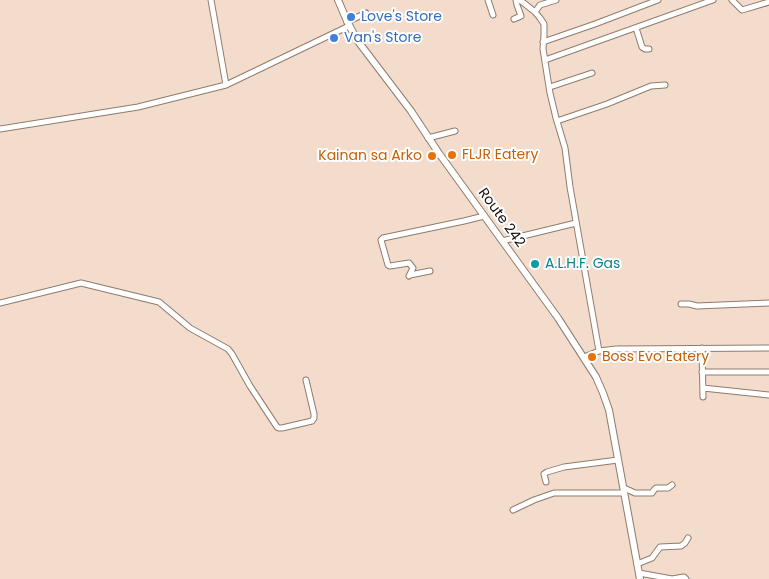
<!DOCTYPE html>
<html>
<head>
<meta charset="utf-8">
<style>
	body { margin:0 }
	canvas { display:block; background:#f3dccc }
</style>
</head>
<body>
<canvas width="769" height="579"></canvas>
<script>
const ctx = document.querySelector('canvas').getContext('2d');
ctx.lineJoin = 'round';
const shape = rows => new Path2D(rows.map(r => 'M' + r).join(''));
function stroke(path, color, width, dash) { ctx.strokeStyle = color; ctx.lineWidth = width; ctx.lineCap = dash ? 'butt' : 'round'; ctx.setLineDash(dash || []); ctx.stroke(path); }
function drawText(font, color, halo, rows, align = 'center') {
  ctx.font = font + ' Poppins,sans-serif'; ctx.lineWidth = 4; ctx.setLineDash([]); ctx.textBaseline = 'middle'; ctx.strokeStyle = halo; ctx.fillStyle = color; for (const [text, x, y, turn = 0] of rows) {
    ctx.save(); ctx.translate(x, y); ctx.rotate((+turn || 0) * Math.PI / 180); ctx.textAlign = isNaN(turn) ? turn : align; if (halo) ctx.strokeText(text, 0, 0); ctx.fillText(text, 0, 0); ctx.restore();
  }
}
const minor = shape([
	[211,0,226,85],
	[488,0,493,15],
	[520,0,535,12,540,18,544,24,544,35,543,49,550,93,556,118,565,148,570,187,599,351],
	[732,0,742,10,769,2],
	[535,12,540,5,556,0],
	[514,19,521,16,517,5,516,0],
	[347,22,366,13],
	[636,28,642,47,645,49,649,49],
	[543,42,595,24,658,0],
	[545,60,713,0],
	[550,87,592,73],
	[557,121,607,104,651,86,665,85],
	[0,129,138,107,226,85,349,26],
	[428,138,455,131],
	[502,241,576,223],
	[410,275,430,271],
	[409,276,413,268,409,263,390,266,388,265,381,240,383,238,464,221,484,216],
	[0,303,81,283,159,302,190,328,228,349,232,354,250,386,277,427,279,428,282,428,312,421,314,418,314,414,306,380],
	[681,304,689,304,697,306,769,303],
	[702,348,703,397],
	[584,357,599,351,616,349,769,348],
	[702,372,769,372],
	[703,388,769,395],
	[546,482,544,474,547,472,564,467,618,460],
	[624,488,635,493,652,493,654,490,656,488,668,488,672,485],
	[513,510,534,500,554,493,624,493],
	[637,564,652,558,660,547,681,546,685,543,688,538],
	[639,573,672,579,684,577,686,579]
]);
const major = shape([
	[338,0,347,21,357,40,411,111,438,152,558,318,596,377,603,393,609,410,640,579]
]);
const markers = [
	[351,17,5,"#3f7fe0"],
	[334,38,5,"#3f7fe0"],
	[452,155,5,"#e8710a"],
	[432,156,5,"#e8710a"],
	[535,264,5,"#0f9aa8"],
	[592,357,5,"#e8710a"]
];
const shopNames = [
	["Love's Store",361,17],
	["Van's Store",344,38]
];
const foodNames = [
	["FLJR Eatery",462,155],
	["Kainan sa Arko",422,156,"right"],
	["Boss Evo Eatery",602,357]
];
const streetNames = [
	["Route 242",501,218,54]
];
const cultureNames = [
	["A.L.H.F. Gas",545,264]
];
stroke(minor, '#8f7b6c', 7);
stroke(major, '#8f7b6c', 8);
stroke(minor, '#fff', 5);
stroke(major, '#fff', 6);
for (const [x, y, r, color] of markers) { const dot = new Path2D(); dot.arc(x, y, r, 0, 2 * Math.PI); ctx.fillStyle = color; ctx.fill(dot); stroke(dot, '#fff', 2); }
drawText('14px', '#366cbe', '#fff', shopNames, 'left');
drawText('14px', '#c56008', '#fff', foodNames, 'left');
drawText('14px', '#150d08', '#fff', streetNames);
drawText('14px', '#0d838f', '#fff', cultureNames, 'left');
</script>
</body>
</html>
